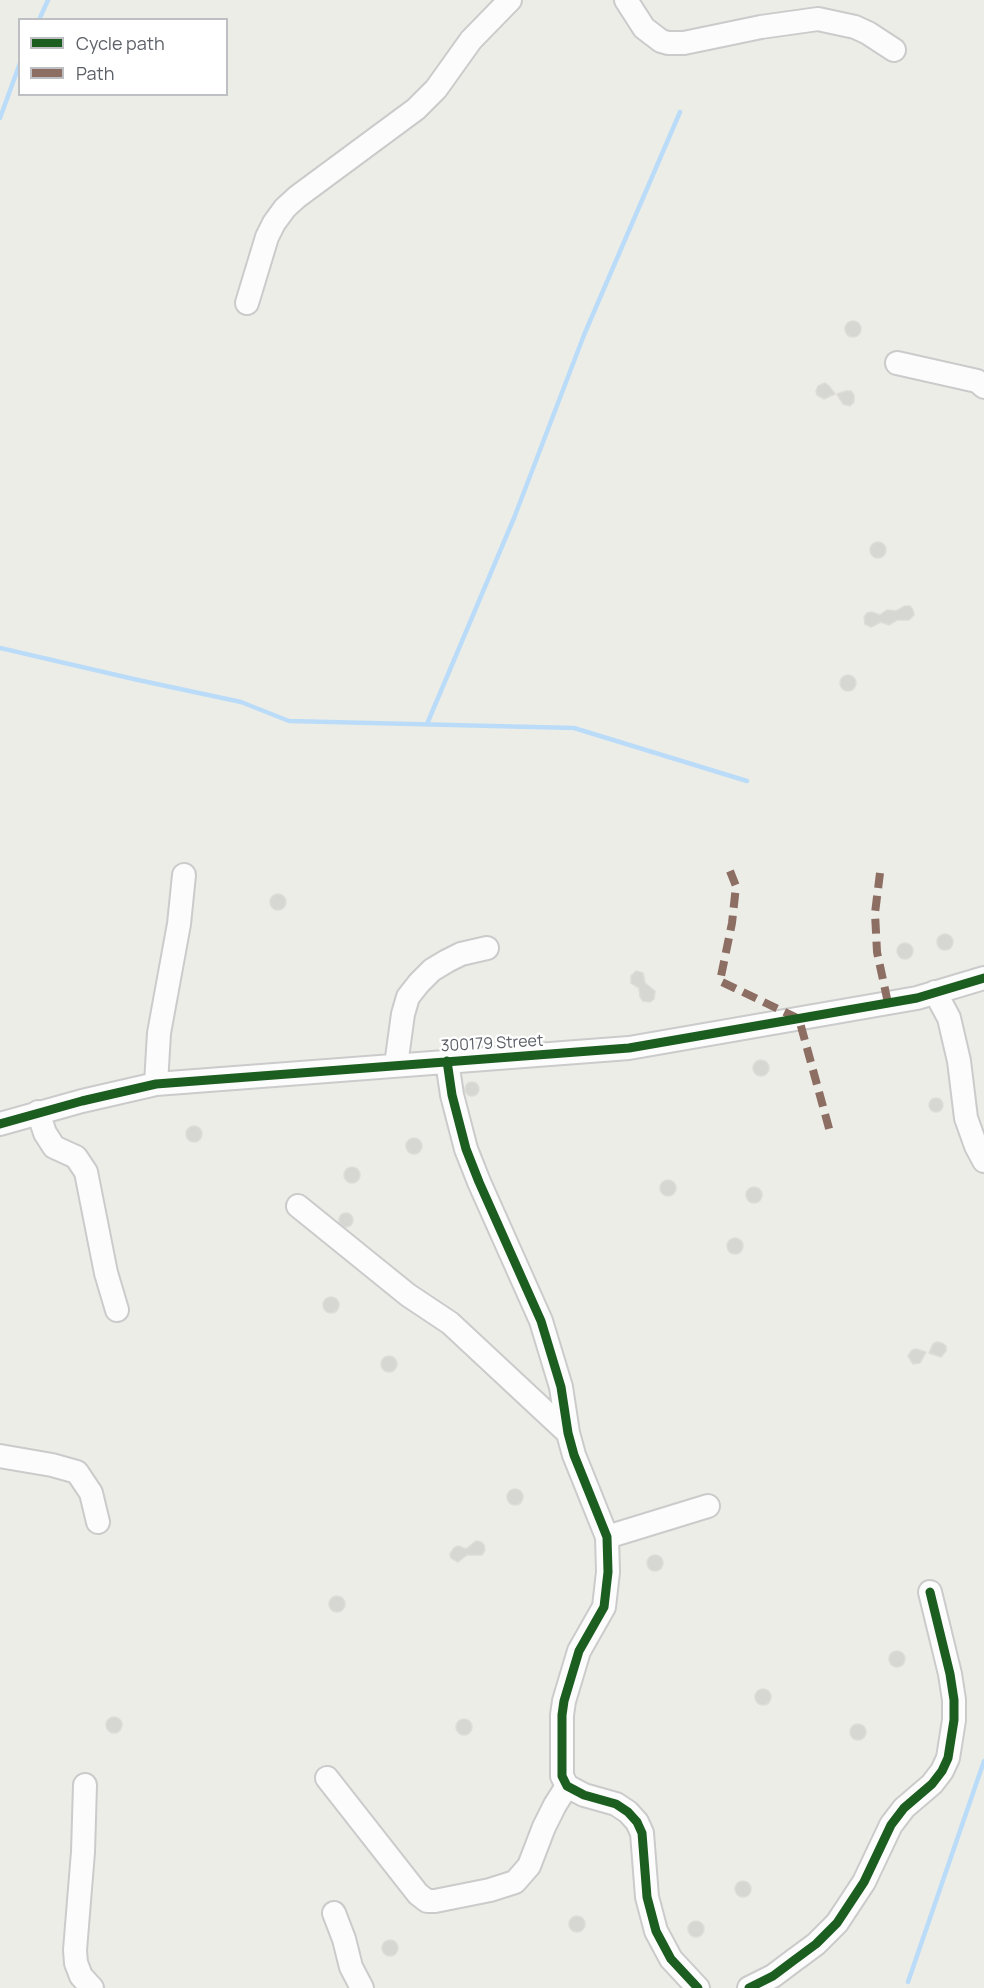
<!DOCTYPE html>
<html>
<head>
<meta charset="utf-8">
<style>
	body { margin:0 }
	#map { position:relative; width:984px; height:1988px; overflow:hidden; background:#edede8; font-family:Manrope,sans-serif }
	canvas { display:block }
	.legend { position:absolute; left:18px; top:18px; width:210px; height:78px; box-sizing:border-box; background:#fff; border:2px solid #bebfc2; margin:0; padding:8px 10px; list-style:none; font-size:18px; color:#5c6067 }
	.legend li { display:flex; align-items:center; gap:12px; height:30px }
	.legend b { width:30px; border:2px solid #bebfc2 }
</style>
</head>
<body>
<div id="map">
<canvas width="984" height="1988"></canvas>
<ul class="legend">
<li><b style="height:8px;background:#1b5e20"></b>Cycle path</li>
<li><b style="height:8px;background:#8d6e63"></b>Path</li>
</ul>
</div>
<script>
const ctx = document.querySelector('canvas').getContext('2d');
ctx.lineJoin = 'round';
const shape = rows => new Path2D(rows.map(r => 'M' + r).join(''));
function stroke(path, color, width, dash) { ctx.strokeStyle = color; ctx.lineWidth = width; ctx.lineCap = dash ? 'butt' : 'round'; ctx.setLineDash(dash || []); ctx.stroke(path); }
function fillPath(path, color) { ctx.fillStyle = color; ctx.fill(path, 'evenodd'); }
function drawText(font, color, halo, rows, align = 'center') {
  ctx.font = font + ' Manrope,sans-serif'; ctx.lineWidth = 4.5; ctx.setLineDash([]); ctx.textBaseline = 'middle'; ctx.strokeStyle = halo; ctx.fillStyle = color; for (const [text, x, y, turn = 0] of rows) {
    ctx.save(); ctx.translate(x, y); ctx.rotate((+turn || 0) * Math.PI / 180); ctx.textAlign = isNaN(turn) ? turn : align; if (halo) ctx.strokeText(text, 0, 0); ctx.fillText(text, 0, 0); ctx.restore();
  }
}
const stream = shape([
	[39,20,48,0],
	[0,118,20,63],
	[0,648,138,680,241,702,289,721,574,728,747,781],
	[427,724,514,518,584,335,680,112],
	[908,1982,984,1761]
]);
const building = shape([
	'845 329a8 8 0 1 1 16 0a8 8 0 1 1-16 0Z',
	[825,383,829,386,835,394,824,399,817,395,816,391,818,386,825,383],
	[846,391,851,391,854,395,854,402,850,406,843,404,837,394,846,391],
	'870 550a8 8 0 1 1 16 0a8 8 0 1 1-16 0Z',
	[905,606,910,606,913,610,914,615,909,620,897,620,889,625,881,622,871,627,865,624,864,617,867,613,872,612,880,615,887,610,896,611,905,606],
	'840 683a8 8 0 1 1 16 0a8 8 0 1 1-16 0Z',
	'270 902a8 8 0 1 1 16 0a8 8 0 1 1-16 0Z',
	'937 942a8 8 0 1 1 16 0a8 8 0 1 1-16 0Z',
	'897 951a8 8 0 1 1 16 0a8 8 0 1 1-16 0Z',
	[636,971,643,973,645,983,655,991,654,999,650,1002,643,1001,640,997,639,988,631,983,631,976,636,971],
	'753 1068a8 8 0 1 1 16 0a8 8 0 1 1-16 0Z',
	'465 1089a7 7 0 1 1 14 0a7 7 0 1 1-14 0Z',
	'929 1105a7 7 0 1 1 14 0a7 7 0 1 1-14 0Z',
	'186 1134a8 8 0 1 1 16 0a8 8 0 1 1-16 0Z',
	'406 1146a8 8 0 1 1 16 0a8 8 0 1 1-16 0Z',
	'344 1175a8 8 0 1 1 16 0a8 8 0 1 1-16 0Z',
	'660 1188a8 8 0 1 1 16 0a8 8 0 1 1-16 0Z',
	'746 1195a8 8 0 1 1 16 0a8 8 0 1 1-16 0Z',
	'339 1220a7 7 0 1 1 14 0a7 7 0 1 1-14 0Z',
	'727 1246a8 8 0 1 1 16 0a8 8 0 1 1-16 0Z',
	'323 1305a8 8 0 1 1 16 0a8 8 0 1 1-16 0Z',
	[937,1342,942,1343,946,1346,946,1351,941,1357,929,1353,933,1344,937,1342],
	[916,1349,926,1352,920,1363,913,1364,908,1356,912,1350,916,1349],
	'381 1364a8 8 0 1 1 16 0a8 8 0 1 1-16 0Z',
	'507 1497a8 8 0 1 1 16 0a8 8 0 1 1-16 0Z',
	[476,1541,481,1542,484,1545,485,1550,482,1555,467,1555,458,1562,451,1558,450,1554,454,1548,458,1546,466,1549,476,1541],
	'647 1563a8 8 0 1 1 16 0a8 8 0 1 1-16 0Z',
	'329 1604a8 8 0 1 1 16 0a8 8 0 1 1-16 0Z',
	'889 1659a8 8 0 1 1 16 0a8 8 0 1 1-16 0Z',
	'755 1697a8 8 0 1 1 16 0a8 8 0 1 1-16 0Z',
	'106 1725a8 8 0 1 1 16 0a8 8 0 1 1-16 0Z',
	'456 1727a8 8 0 1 1 16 0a8 8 0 1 1-16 0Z',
	'850 1732a8 8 0 1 1 16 0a8 8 0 1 1-16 0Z',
	'735 1889a8 8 0 1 1 16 0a8 8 0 1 1-16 0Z',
	'569 1924a8 8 0 1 1 16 0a8 8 0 1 1-16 0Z',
	'688 1929a8 8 0 1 1 16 0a8 8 0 1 1-16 0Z',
	'382 1948a8 8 0 1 1 16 0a8 8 0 1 1-16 0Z'
]);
const minor = shape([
	[626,0,644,28,661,41,668,43,684,43,761,27,818,19,855,27,868,33,894,50],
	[247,303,267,237,274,223,285,208,297,197,416,109,436,89,471,40,510,0],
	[897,363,977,381,984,387],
	[935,992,949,1018,959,1061,966,1118,976,1146,984,1161],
	[447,1061,452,1095,466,1149,479,1182,541,1321,561,1387,568,1433,574,1455,607,1537,608,1572,604,1607,579,1651,564,1701,562,1715,562,1776,567,1786,584,1795,616,1804,628,1812,637,1822,642,1833,647,1897,656,1931,671,1959,698,1988],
	[396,1065,403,1014,408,997,419,983,432,970,447,961,461,954,487,948],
	[156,1084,159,1033,179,924,184,875],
	[38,1112,45,1133,54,1147,76,1157,86,1172,106,1273,117,1310],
	[0,1124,82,1101,156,1084,629,1048,917,998,984,978],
	[298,1206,408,1295,450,1323,568,1433],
	[0,1456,52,1465,77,1472,91,1493,98,1522],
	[607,1537,708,1506],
	[327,1778,418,1894,427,1901,435,1901,490,1890,515,1882,529,1866,544,1827,555,1805,567,1786],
	[85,1785,83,1852,75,1950,76,1963,81,1976,92,1988],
	[334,1913,344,1939,351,1967,362,1988],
	[749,1988,773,1976,793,1961,816,1944,837,1923,864,1882,891,1825,904,1808,932,1784,942,1771,948,1758,954,1720,954,1700,950,1674,930,1592]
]);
const quiet = shape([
	[730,871,736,886,732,923,720,981,799,1019,830,1132],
	[880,873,875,913,877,952,888,1003]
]);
const cycleway = shape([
	[447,1061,452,1095,466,1149,479,1182,541,1321,561,1387,568,1433,574,1455,607,1537,608,1572,604,1607,579,1651,564,1701,562,1715,562,1776,567,1786,584,1795,616,1804,628,1812,637,1822,642,1833,647,1897,656,1931,671,1959,698,1988],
	[0,1124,82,1101,156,1084,629,1048,917,998,984,978],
	[749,1988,773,1976,793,1961,816,1944,837,1923,864,1882,891,1825,904,1808,932,1784,942,1771,948,1758,954,1720,954,1700,950,1674,930,1592]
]);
const streetNames = [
	["300179 Street",492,1044,-3]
];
stroke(stream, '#bbdcf8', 4.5);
fillPath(building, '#d6d6d3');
stroke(building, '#dddcd6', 1.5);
stroke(minor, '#cacbca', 26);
stroke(minor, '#fcfcfc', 22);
stroke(quiet, '#8d6e63', 8, [15, 8]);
stroke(cycleway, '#1b5e20', 9);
drawText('16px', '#5c6067', '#fff', streetNames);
</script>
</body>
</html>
